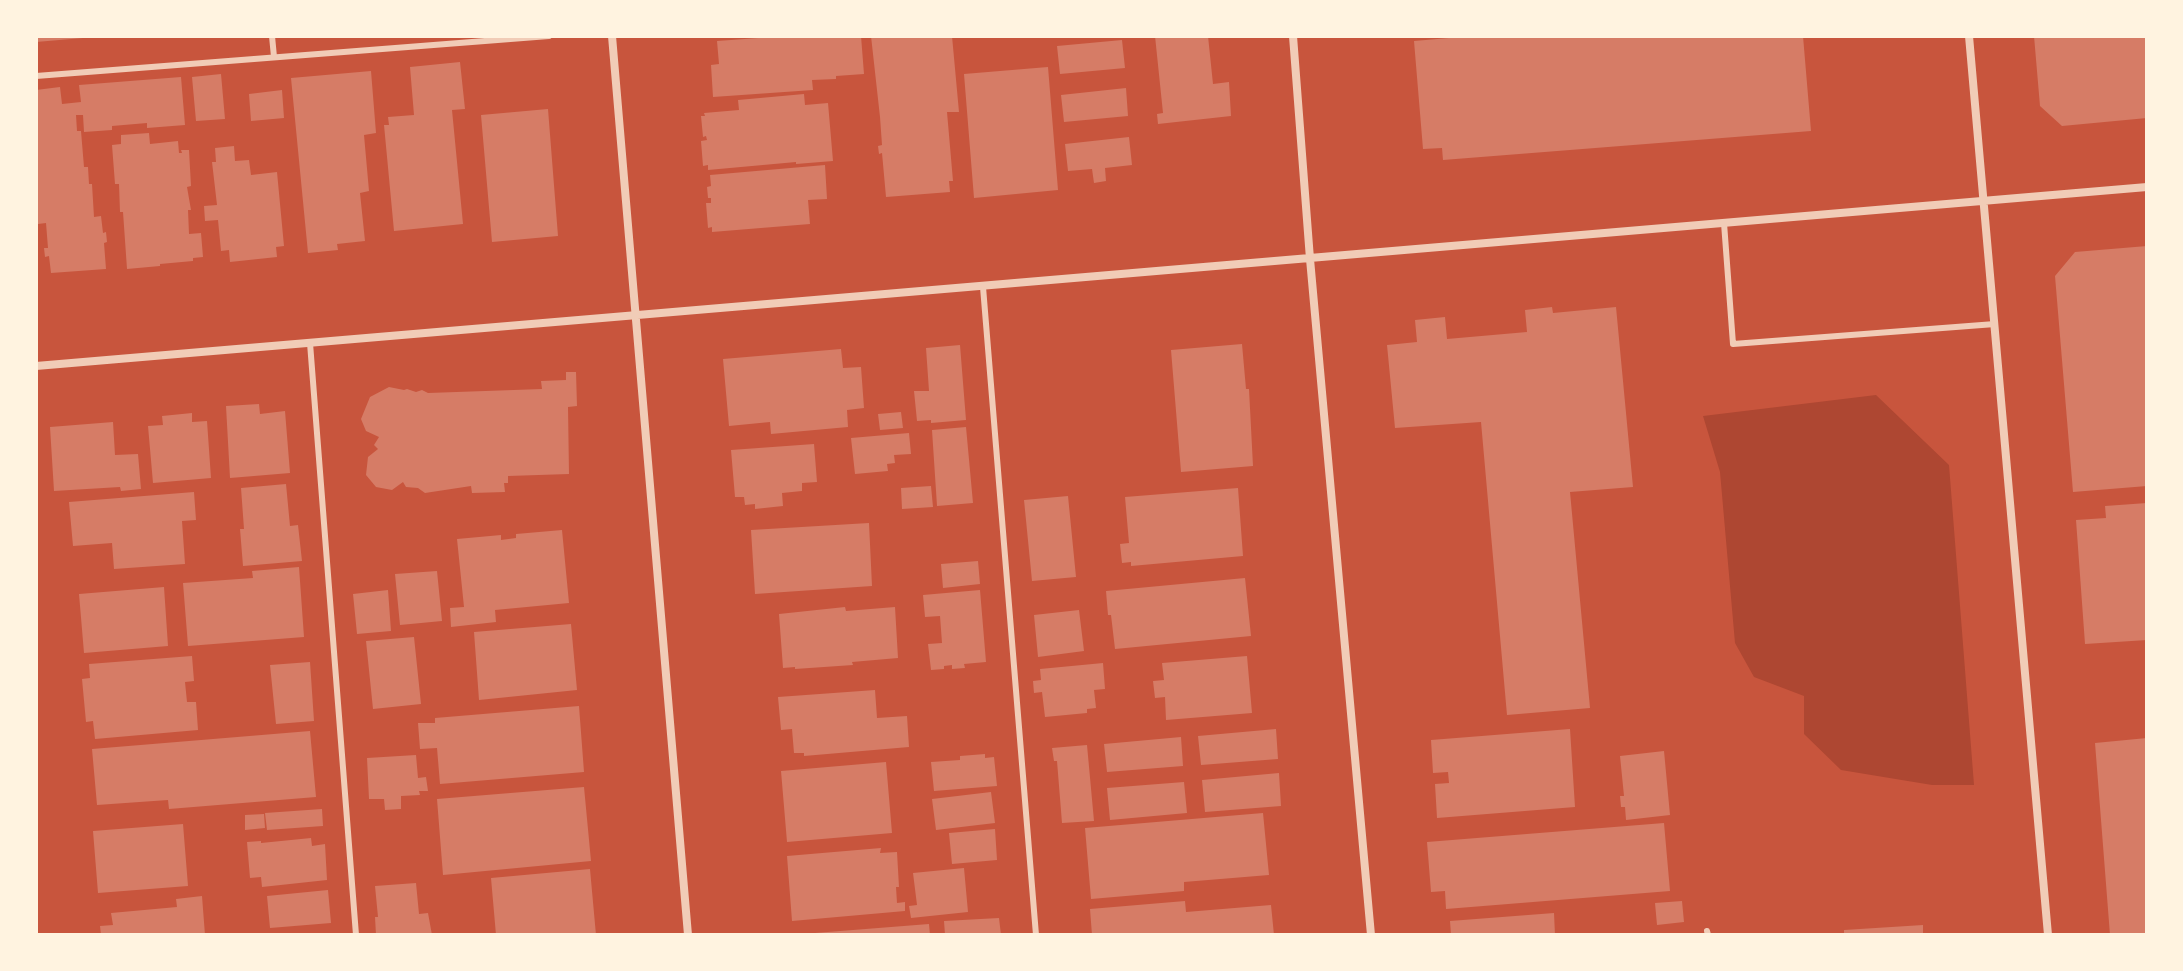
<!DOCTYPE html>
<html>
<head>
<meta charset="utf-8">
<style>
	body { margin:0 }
	#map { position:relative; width:2183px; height:971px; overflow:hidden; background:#c8553d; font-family:Karla,sans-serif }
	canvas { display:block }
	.frame { position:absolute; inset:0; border:38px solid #fff3e0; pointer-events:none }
</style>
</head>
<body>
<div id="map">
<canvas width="2183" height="971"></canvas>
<div class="frame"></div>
</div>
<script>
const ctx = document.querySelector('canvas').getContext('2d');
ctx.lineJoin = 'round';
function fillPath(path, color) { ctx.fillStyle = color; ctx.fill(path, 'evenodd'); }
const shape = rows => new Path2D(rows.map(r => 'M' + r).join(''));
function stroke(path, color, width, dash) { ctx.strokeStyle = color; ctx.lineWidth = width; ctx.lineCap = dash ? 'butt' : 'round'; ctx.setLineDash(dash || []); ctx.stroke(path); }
const green = shape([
	[1876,395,1949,465,1974,785,1932,785,1841,770,1804,734,1804,696,1754,677,1735,643,1720,472,1703,416]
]);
const building = shape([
	[36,36,83,36,83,38,36,42],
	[786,36,861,36,864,74,836,76,836,79,812,80,813,90,713,97,711,65,719,64,717,41],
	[871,36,952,36,959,112,947,112,953,181,949,181,950,192,886,197,882,153,879,154,878,146,882,145,880,117],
	[1155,36,1208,36,1213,84,1229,82,1231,116,1158,124,1157,114,1163,113],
	[1472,36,1803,36,1811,131,1443,160,1442,148,1423,149,1414,41],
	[2034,36,2147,36,2147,118,2062,126,2040,106],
	[1122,40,1125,68,1060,74,1057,46],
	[460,62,465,109,452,110,463,224,394,231,384,125,389,125,388,117,414,115,410,67],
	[1048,67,1058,190,974,198,964,74],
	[371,71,376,133,364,135,369,191,360,193,365,241,337,244,338,250,308,253,291,78],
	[221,74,225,119,196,121,192,77],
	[181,77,185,125,147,128,147,123,112,126,112,130,84,132,83,115,76,115,77,131,81,131,84,167,88,167,89,184,92,184,94,217,101,216,103,233,106,232,107,242,104,243,106,269,51,273,49,256,45,257,44,248,48,248,46,223,38,224,36,207,36,90,60,87,62,104,81,102,79,85],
	[1126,88,1128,116,1064,122,1061,95],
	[282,90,284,118,251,121,249,94],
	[804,94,805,105,828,103,833,161,796,164,796,162,708,170,708,165,703,166,701,141,707,140,706,136,703,137,701,116,705,116,704,113,739,110,738,100],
	[548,109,558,236,492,242,481,115],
	[149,133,150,144,178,141,179,153,182,153,181,150,189,150,191,186,187,187,191,210,188,210,189,234,201,233,203,257,193,258,193,261,160,264,160,266,127,269,123,212,120,212,119,184,115,184,112,145,121,144,121,135],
	[1129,137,1132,165,1105,168,1106,181,1094,183,1092,169,1068,171,1065,144],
	[234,146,235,161,249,160,251,175,277,172,284,246,276,247,277,257,230,262,229,250,221,251,218,220,205,221,204,206,217,205,212,162,216,162,215,148],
	[825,165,827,199,808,200,810,224,712,232,712,227,708,228,706,203,711,203,711,198,708,198,707,187,711,186,710,175],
	[2147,246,2147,486,2073,492,2055,276,2075,252],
	[1552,307,1553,313,1616,307,1633,487,1570,492,1590,708,1507,715,1481,422,1395,428,1387,345,1417,342,1415,320,1445,317,1447,339,1527,332,1525,310],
	[1242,344,1246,389,1249,389,1253,466,1181,472,1171,350],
	[960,345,966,420,931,423,931,420,917,421,914,391,929,391,926,348],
	[841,349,843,368,861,367,864,408,847,410,848,427,771,434,770,422,729,426,723,359],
	[566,372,576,372,577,406,568,407,569,474,508,476,508,483,504,483,505,492,472,493,471,486,425,493,418,488,406,487,403,482,392,490,376,487,366,475,368,457,378,449,374,445,379,437,366,431,361,419,370,397,389,387,404,390,407,389,416,392,422,390,428,393,542,389,541,381,566,380],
	[259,404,260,414,285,411,290,473,230,478,226,406],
	[901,412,903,428,880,430,878,414],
	[192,413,192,422,207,421,211,478,153,483,148,426,163,425,162,416],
	[113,422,115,455,138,454,141,489,121,491,120,487,54,491,50,427],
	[966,427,973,503,937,506,932,430],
	[909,433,911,454,894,455,895,463,887,464,888,471,855,474,851,438],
	[814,444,817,482,802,483,802,491,782,493,783,506,755,509,755,504,745,505,744,497,735,497,731,450],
	[286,484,290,526,298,525,302,561,243,566,240,529,244,529,241,488],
	[931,486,933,507,902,509,901,488],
	[1238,488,1243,556,1131,566,1131,562,1122,563,1120,544,1129,543,1125,497],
	[194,492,196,520,182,521,185,564,114,569,112,543,73,546,69,502],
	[1068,496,1076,577,1032,581,1024,500],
	[2147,503,2147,640,2085,644,2076,520,2106,518,2105,506],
	[869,523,872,586,755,594,751,530],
	[562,530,569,603,495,610,496,622,451,627,450,608,464,607,457,539,501,535,501,540,516,538,516,534],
	[978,561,980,584,943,588,941,564],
	[299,567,304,637,188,646,183,583,253,578,252,571],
	[437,571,442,621,400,625,395,574],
	[1245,578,1251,636,1115,649,1111,615,1108,615,1106,591],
	[164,587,168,646,84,653,79,594],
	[388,590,391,631,357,634,353,594],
	[980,590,986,662,964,664,965,668,952,669,952,665,944,666,944,669,931,670,928,644,942,643,940,616,925,617,923,595],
	[845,607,846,611,895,607,898,658,852,662,853,665,795,669,795,667,783,668,779,614],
	[1079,610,1084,651,1038,657,1034,615],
	[571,624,577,690,479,700,474,632],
	[414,637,421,704,373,709,366,641],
	[192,656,194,681,185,682,187,702,196,702,198,730,95,739,93,721,86,722,82,679,90,678,89,664],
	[1247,656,1252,713,1166,720,1165,697,1155,698,1153,681,1164,680,1162,663],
	[310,662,314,721,276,724,270,665],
	[1103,663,1105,689,1094,690,1096,708,1087,709,1087,713,1045,717,1042,692,1034,693,1033,681,1041,680,1040,669],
	[875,690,877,718,907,716,909,747,804,756,804,753,794,753,792,729,781,730,778,697],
	[579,706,584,772,440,784,437,748,420,749,418,723,435,723,435,718],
	[1276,729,1278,759,1201,765,1198,736],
	[1570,729,1575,807,1437,818,1435,784,1449,783,1448,772,1433,773,1431,740],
	[310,731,316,797,169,809,168,800,97,805,92,749],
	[1181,737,1183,766,1107,772,1104,744],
	[2147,738,2147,935,2110,935,2095,743],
	[1087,745,1094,821,1062,823,1057,761,1054,761,1052,748],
	[1664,751,1670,815,1626,820,1625,807,1621,807,1620,796,1624,796,1620,756],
	[985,754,985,758,994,757,997,786,934,791,931,762,960,760,960,756],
	[416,755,418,778,426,777,428,791,419,791,420,795,401,796,401,809,385,810,384,799,369,799,367,758],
	[886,762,892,833,787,842,781,771],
	[1279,773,1281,806,1205,812,1202,780],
	[1184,782,1187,813,1110,820,1107,788],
	[584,787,591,861,443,875,437,799],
	[991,792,995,823,936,830,932,799],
	[322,809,323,826,267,830,265,813],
	[1263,813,1269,875,1184,882,1184,891,1091,899,1085,828],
	[264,814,265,828,245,830,245,815],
	[1664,823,1670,891,1446,909,1445,891,1431,892,1427,842],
	[183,824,188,886,98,893,93,831],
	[995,829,997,860,952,864,949,833],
	[311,838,312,846,325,844,327,880,262,887,261,877,250,878,247,842,261,841,261,843],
	[881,848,880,853,897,852,899,887,896,887,897,903,905,902,905,911,792,921,787,856],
	[964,868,968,912,911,918,909,906,917,905,913,873],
	[590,869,596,935,496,935,491,878],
	[416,883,419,914,428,913,432,935,376,935,375,917,378,917,375,886],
	[328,890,331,923,270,928,267,896],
	[202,896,205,935,101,935,100,926,113,925,111,913,177,907,176,899],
	[1185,901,1186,912,1271,905,1274,935,1092,935,1090,909],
	[1682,901,1684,922,1657,925,1655,903],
	[1554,913,1555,935,1451,935,1450,921],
	[999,918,1001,935,945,935,944,921],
	[929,924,930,935,815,935,815,933],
	[1923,925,1923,935,1844,935,1844,930]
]);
const service = shape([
	[272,36,274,57],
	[36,76,549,36],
	[1724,223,1733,344,1995,324],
	[983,287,1036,935],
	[310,343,356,935],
	[1707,931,1708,935]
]);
const minor = shape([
	[612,36,688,935],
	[1293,36,1310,259,1371,935],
	[1969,36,2048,935],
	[36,366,2147,187]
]);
fillPath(green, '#ae4732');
fillPath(building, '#d67c66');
stroke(service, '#f1ccb7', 6);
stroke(minor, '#f1ccb7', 8);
</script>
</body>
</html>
